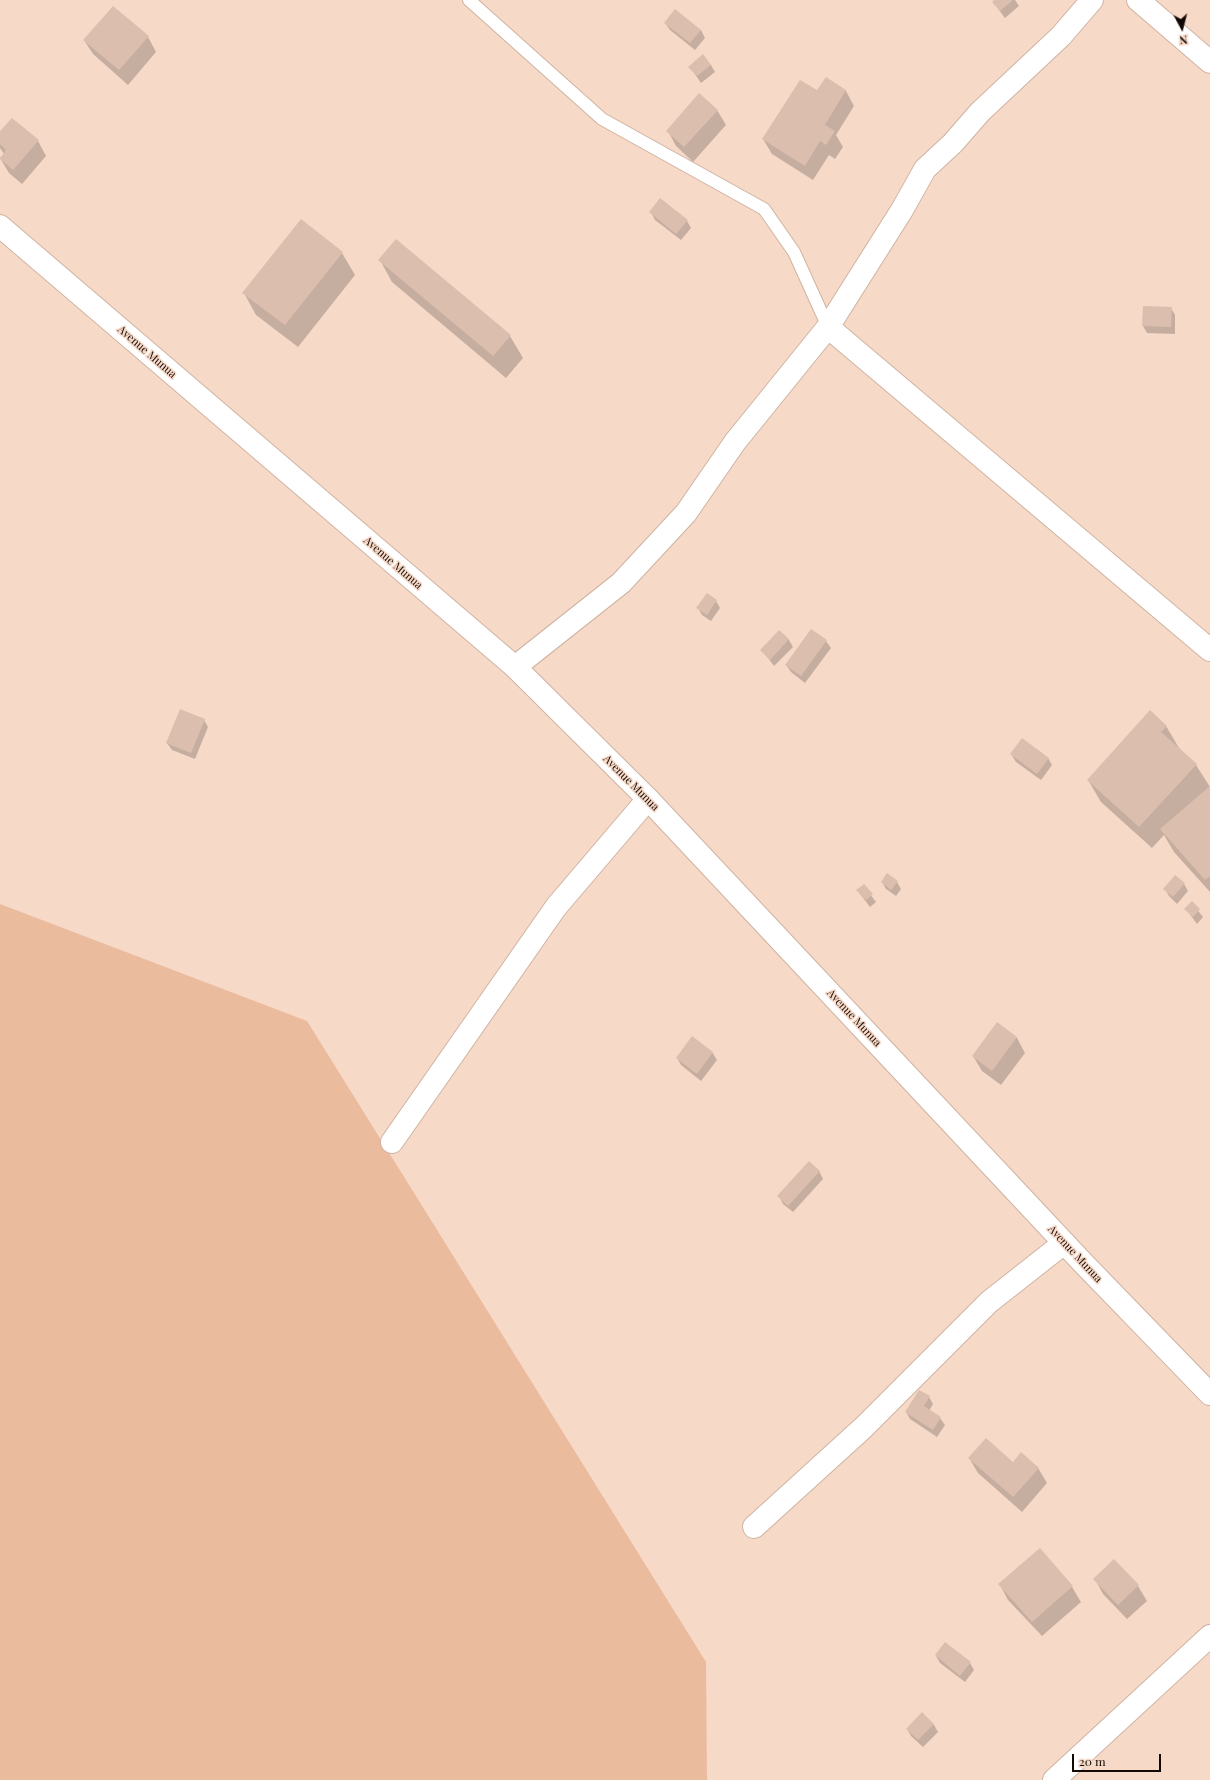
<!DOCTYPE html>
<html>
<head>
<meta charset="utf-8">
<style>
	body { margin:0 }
	#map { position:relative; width:1210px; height:1780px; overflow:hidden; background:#f7d9c8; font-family:"Playfair Display",serif }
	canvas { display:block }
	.north { position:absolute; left:1162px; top:8px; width:40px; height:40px; -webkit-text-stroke:3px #f7d9c8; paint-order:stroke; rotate:173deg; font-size:11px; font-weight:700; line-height:16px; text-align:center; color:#120904 }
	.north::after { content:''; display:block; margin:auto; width:14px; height:18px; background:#120904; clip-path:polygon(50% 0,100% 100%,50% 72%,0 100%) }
	.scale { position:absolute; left:1072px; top:1754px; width:89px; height:18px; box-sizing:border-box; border:2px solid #120904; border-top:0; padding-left:5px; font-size:12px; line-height:14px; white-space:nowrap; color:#120904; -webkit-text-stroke:3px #f7d9c8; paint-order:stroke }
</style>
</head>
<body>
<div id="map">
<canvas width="1210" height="1780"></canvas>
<div class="north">N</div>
<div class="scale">20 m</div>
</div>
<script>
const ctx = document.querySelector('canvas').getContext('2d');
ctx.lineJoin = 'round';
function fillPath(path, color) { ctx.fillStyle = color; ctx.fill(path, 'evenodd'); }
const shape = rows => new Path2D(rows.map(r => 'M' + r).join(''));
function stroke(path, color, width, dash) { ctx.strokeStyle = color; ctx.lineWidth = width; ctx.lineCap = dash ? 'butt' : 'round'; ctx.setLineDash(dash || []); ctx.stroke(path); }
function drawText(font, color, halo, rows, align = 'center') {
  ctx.font = font + ' "Playfair Display",serif'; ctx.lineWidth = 3; ctx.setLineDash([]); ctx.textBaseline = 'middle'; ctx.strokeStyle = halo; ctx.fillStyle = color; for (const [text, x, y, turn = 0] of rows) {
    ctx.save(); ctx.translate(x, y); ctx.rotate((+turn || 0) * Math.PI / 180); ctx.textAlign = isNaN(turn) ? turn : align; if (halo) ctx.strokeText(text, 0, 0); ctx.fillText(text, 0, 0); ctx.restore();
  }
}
const green = shape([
	[0,904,307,1021,706,1662,707,1780,0,1780]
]);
const shadow = shape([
	[995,0,1015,0,1019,6,1005,18,993,2],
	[665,23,701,30,705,38,695,50,670,30],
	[148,37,156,52,128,85,93,54,84,40],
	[711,65,715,72,701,83,690,67],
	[826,78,846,91,854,106,836,135,843,147,835,159,829,155,813,180,772,154,763,139,817,92],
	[717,110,726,125,693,162,676,146,668,131],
	[0,132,38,141,46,156,22,184,9,173,0,158,4,154,0,148],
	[651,212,687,221,691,228,681,240,655,220],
	[342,253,355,275,298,347,256,315,244,293],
	[380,260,510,336,523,358,506,378,392,282],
	[1171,308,1175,315,1175,334,1147,333,1143,326],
	[716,601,720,608,711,621,702,615,698,608],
	[811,631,826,641,831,648,805,683,791,672,786,665],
	[780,632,789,640,793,647,774,666,762,650],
	[204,720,208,727,195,759,172,750,167,743],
	[1166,726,1179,748,1196,765,1210,787,1210,892,1174,852,1164,835,1152,848,1101,802,1088,780],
	[1011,754,1048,758,1052,765,1041,780,1016,762],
	[882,882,897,882,901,889,896,896,886,889],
	[1184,884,1188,891,1177,904,1169,896,1165,889],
	[864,886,876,902,870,907,858,891],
	[1192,903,1203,917,1197,924,1186,909],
	[997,1023,1017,1038,1025,1053,1001,1085,982,1071,973,1056],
	[712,1052,717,1060,701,1081,681,1065,677,1058],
	[819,1171,823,1179,793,1212,783,1204,779,1196],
	[929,1397,933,1404,929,1411,940,1418,945,1425,937,1437,910,1419,906,1412],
	[969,1458,1013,1463,1038,1468,1047,1483,1022,1512,978,1473],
	[1039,1550,1072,1587,1081,1602,1042,1636,1008,1600,1000,1585],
	[1114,1560,1138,1586,1147,1601,1127,1619,1103,1594,1095,1579],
	[936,1656,970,1663,974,1670,965,1682,940,1663],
	[922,1714,934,1725,938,1732,923,1747,911,1736,907,1729]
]);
const building = shape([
	[994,0,1013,0,1000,11,992,2],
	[113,6,149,36,119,70,83,40],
	[675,9,701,30,690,43,664,23],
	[703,54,711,65,697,76,688,67],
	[826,77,846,90,825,125,835,131,826,145,820,141,805,166,762,139,800,80,817,90],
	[699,93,718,110,684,147,666,131],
	[12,118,39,140,13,170,0,159,6,150,0,144,0,131],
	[660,198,688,220,676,234,649,212],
	[301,219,343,252,285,325,242,293],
	[396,239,511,335,493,356,378,260],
	[1143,306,1172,307,1171,327,1142,326],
	[707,593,717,600,707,615,696,608],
	[811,629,827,640,801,676,785,665],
	[779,630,789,639,770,660,760,650],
	[180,709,205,719,191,753,166,743],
	[1150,710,1167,726,1161,732,1197,764,1139,827,1087,780],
	[1022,738,1049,758,1037,774,1010,754],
	[1210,786,1210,876,1205,880,1160,829],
	[887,873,898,881,891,890,881,882],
	[1175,875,1185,883,1173,897,1163,889],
	[864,884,873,894,866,900,856,890],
	[1192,901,1200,909,1193,917,1184,909],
	[997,1022,1017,1037,992,1071,972,1056],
	[692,1036,713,1052,697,1074,676,1058],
	[809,1161,820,1171,788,1206,777,1196],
	[919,1390,930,1396,924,1406,941,1417,933,1430,905,1412],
	[986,1438,1013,1462,1021,1452,1039,1468,1013,1497,968,1458],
	[1040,1548,1073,1586,1032,1622,998,1584],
	[1114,1559,1139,1585,1118,1605,1093,1579],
	[945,1642,971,1662,960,1676,935,1655],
	[922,1712,934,1724,918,1740,906,1729]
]);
const service = shape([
	[469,0,602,119,764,209,794,252,828,327]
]);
const minor = shape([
	[1138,0,1210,62],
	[828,327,1210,650],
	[515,667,621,583,686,513,735,442,828,327,902,210,925,169,953,143,980,112,1061,36,1092,0],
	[392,1142,556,907,648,799],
	[754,1527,864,1427,989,1302,1064,1243],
	[1054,1780,1210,1636]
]);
const secondary = shape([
	[0,226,515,667,648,799,1084,1264,1210,1394]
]);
const streetNames = [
	["Avenue Munua",147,352,41],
	["Avenue Munua",393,563,41],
	["Avenue Munua",631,783,45],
	["Avenue Munua",854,1018,47],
	["Avenue Munua",1075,1254,47]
];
fillPath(green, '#ebbb9e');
fillPath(shadow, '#0003');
fillPath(building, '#dbbead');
stroke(service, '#cfb3a2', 14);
stroke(minor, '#cfb3a2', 24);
stroke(secondary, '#cfb3a2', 24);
stroke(service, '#fff', 12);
stroke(minor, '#fff', 22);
stroke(secondary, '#fff', 22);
drawText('11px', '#120904', '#f7d9c8', streetNames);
</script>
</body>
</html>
